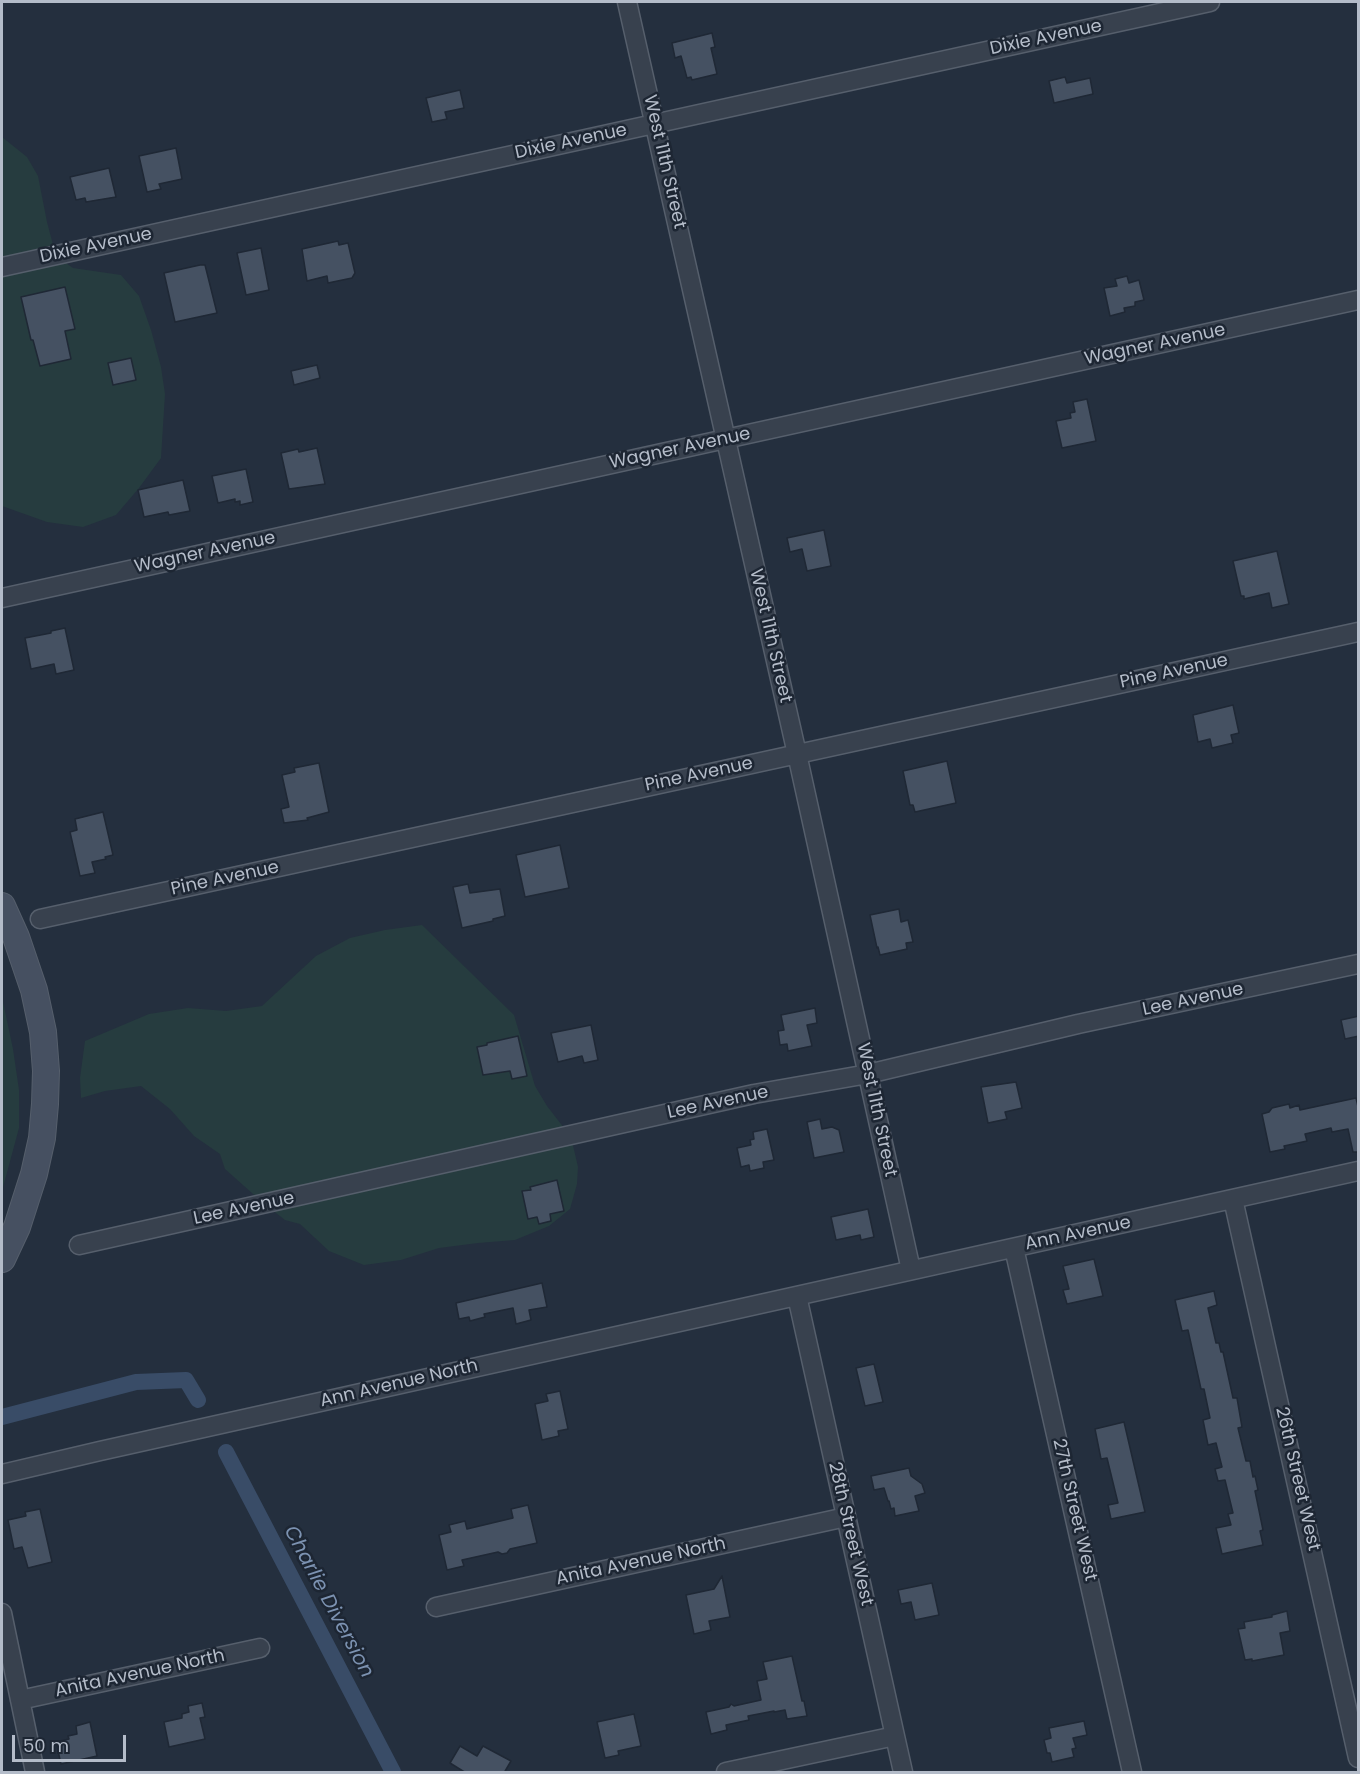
<!DOCTYPE html>
<html>
<head>
<meta charset="utf-8">
<style>
	body { margin:0 }
	#map { position:relative; width:1360px; height:1774px; overflow:hidden; background:#242f3e; font-family:Poppins,sans-serif }
	canvas { display:block }
	.frame { position:absolute; inset:0; border:3px solid #b4bcc9; pointer-events:none }
	.scale { position:absolute; left:12px; top:1735px; width:114px; height:27px; box-sizing:border-box; border:3px solid #b4bcc9; border-top:0; padding-left:8px; font-size:18px; line-height:21px; white-space:nowrap; color:#b4bcc9; -webkit-text-stroke:4px #1d2633; paint-order:stroke }
</style>
</head>
<body>
<div id="map">
<canvas width="1360" height="1774"></canvas>
<div class="frame"></div>
<div class="scale">50 m</div>
</div>
<script>
const ctx = document.querySelector('canvas').getContext('2d');
ctx.lineJoin = 'round';
function fillPath(path, color) { ctx.fillStyle = color; ctx.fill(path, 'evenodd'); }
const shape = rows => new Path2D(rows.map(r => 'M' + r).join(''));
function stroke(path, color, width, dash) { ctx.strokeStyle = color; ctx.lineWidth = width; ctx.lineCap = dash ? 'butt' : 'round'; ctx.setLineDash(dash || []); ctx.stroke(path); }
function drawText(font, color, halo, rows, align = 'center') {
  ctx.font = font + ' Poppins,sans-serif'; ctx.lineWidth = 5; ctx.setLineDash([]); ctx.textBaseline = 'middle'; ctx.strokeStyle = halo; ctx.fillStyle = color; for (const [text, x, y, turn = 0] of rows) {
    ctx.save(); ctx.translate(x, y); ctx.rotate((+turn || 0) * Math.PI / 180); ctx.textAlign = isNaN(turn) ? turn : align; if (halo) ctx.strokeText(text, 0, 0); ctx.fillText(text, 0, 0); ctx.restore();
  }
}
const green = shape([
	[2,137,27,157,38,176,47,222,56,256,73,268,121,275,139,296,151,330,161,367,165,394,161,458,139,488,116,515,83,527,47,522,2,506],
	[422,925,514,1015,535,1086,547,1106,571,1137,578,1167,577,1184,570,1209,549,1226,515,1240,478,1243,439,1248,401,1260,364,1265,329,1251,300,1224,285,1220,262,1202,225,1169,220,1154,194,1136,170,1109,141,1086,105,1091,81,1098,80,1078,85,1041,149,1014,188,1008,226,1011,262,1006,316,956,350,938,385,930],
	[2,997,13,1049,19,1090,19,1128,2,1191]
]);
const canal = shape([
	[2,1417,136,1382,186,1380,198,1400],
	[226,1452,393,1772]
]);
const building = shape([
	[712,33,715,47,711,48,717,74,692,80,691,77,687,78,681,56,675,58,672,43,712,33],
	[1065,77,1067,83,1090,78,1093,94,1054,103,1049,81,1065,77],
	[460,90,464,108,445,112,447,119,432,122,426,98,460,90],
	[176,148,182,179,159,184,161,189,147,192,139,156,176,148],
	[109,168,116,197,86,202,85,198,76,200,70,177,109,168],
	[338,241,339,245,348,243,355,273,352,278,328,283,327,276,307,281,302,249,338,241],
	[261,248,269,290,246,295,237,253,261,248],
	[200,265,205,265,217,313,175,322,164,273,200,265],
	[1127,276,1129,283,1139,280,1144,300,1135,302,1135,306,1124,308,1125,312,1110,316,1104,288,1117,286,1115,279,1127,276],
	[65,287,75,329,65,331,71,359,40,366,33,340,31,340,21,297,65,287],
	[131,358,136,380,113,385,108,363,131,358],
	[317,365,320,378,294,385,291,371,317,365],
	[1087,399,1096,441,1062,448,1056,421,1071,418,1070,413,1075,412,1073,402,1087,399],
	[317,448,325,484,289,489,281,453,298,449,299,452,317,448],
	[246,469,253,502,240,505,240,501,235,502,235,499,218,503,212,476,246,469],
	[183,480,190,511,169,515,168,512,144,517,138,490,183,480],
	[824,530,831,566,807,571,802,549,790,552,787,538,824,530],
	[1277,551,1289,604,1272,608,1269,593,1244,599,1244,596,1241,596,1233,561,1277,551],
	[65,628,74,670,56,674,54,664,31,669,25,638,51,633,51,631,65,628],
	[1233,705,1239,733,1231,735,1233,743,1212,748,1210,739,1198,742,1193,715,1233,705],
	[947,761,956,803,915,812,913,805,910,805,903,771,947,761],
	[319,763,329,812,307,818,308,820,284,823,281,809,289,807,282,775,295,772,294,768,319,763],
	[103,812,113,855,105,857,106,859,92,862,95,873,80,876,70,832,77,830,75,819,103,812],
	[560,845,569,888,525,897,516,855,560,845],
	[468,884,470,893,500,889,505,916,493,919,493,921,462,928,453,887,468,884],
	[899,909,901,922,908,920,913,942,906,943,907,949,880,955,878,947,877,948,870,915,899,909],
	[815,1008,817,1023,807,1025,812,1046,788,1051,787,1044,780,1045,778,1031,784,1030,781,1015,815,1008],
	[1359,1016,1359,1036,1345,1039,1341,1020,1359,1016],
	[591,1025,598,1060,584,1063,582,1056,558,1062,551,1033,591,1025],
	[518,1036,527,1076,512,1079,510,1071,483,1075,477,1047,487,1045,487,1043,518,1036],
	[1016,1082,1022,1108,1005,1112,1007,1119,988,1123,981,1087,1016,1082],
	[1356,1098,1359,1111,1359,1152,1353,1152,1348,1129,1332,1132,1331,1128,1305,1134,1307,1141,1284,1146,1285,1149,1270,1152,1262,1114,1269,1112,1272,1108,1289,1104,1290,1108,1299,1105,1300,1110,1356,1098],
	[820,1119,822,1129,832,1127,839,1130,844,1152,814,1158,807,1122,820,1119],
	[767,1129,774,1160,763,1162,764,1168,750,1171,749,1165,741,1167,737,1148,751,1145,750,1140,754,1139,753,1132,767,1129],
	[557,1180,564,1211,550,1214,551,1221,539,1224,537,1217,528,1219,522,1191,531,1190,530,1187,557,1180],
	[868,1209,874,1237,861,1240,860,1235,836,1240,831,1217,868,1209],
	[1094,1259,1103,1296,1067,1304,1063,1290,1069,1289,1063,1266,1094,1259],
	[542,1283,547,1307,529,1310,531,1320,516,1324,513,1308,484,1314,485,1317,470,1321,469,1317,459,1319,456,1303,542,1283],
	[1214,1291,1217,1305,1208,1308,1216,1343,1219,1343,1221,1352,1223,1352,1233,1398,1237,1398,1242,1427,1238,1428,1246,1461,1250,1461,1253,1477,1255,1476,1258,1490,1255,1491,1263,1530,1260,1531,1263,1545,1222,1554,1216,1528,1231,1525,1228,1514,1233,1513,1225,1480,1218,1481,1215,1469,1222,1467,1216,1443,1208,1445,1203,1420,1210,1418,1204,1389,1201,1389,1188,1330,1182,1331,1175,1300,1214,1291],
	[874,1364,883,1402,865,1406,856,1368,874,1364],
	[560,1391,568,1429,558,1431,559,1436,542,1440,535,1404,548,1401,546,1394,560,1391],
	[1124,1422,1145,1512,1111,1519,1108,1505,1118,1503,1107,1458,1101,1459,1095,1429,1124,1422],
	[909,1468,911,1476,922,1484,925,1493,915,1496,919,1511,895,1516,894,1508,891,1509,889,1501,888,1501,884,1488,874,1490,871,1476,909,1468],
	[528,1505,537,1543,510,1549,507,1553,502,1554,498,1552,462,1560,464,1566,447,1570,439,1535,451,1532,449,1525,465,1521,467,1529,492,1523,513,1518,511,1509,528,1505],
	[40,1509,52,1562,28,1568,22,1547,14,1549,8,1520,26,1516,25,1512,40,1509],
	[722,1576,730,1617,709,1621,711,1630,694,1634,686,1595,714,1589,722,1576],
	[932,1583,939,1615,915,1620,911,1602,901,1604,898,1590,932,1583],
	[1287,1611,1290,1631,1280,1633,1284,1655,1252,1661,1252,1659,1245,1660,1238,1629,1245,1628,1244,1622,1272,1617,1272,1615,1287,1611],
	[792,1656,802,1701,804,1701,807,1716,787,1719,785,1710,774,1712,774,1711,748,1716,749,1720,726,1725,727,1730,711,1734,706,1712,729,1707,731,1704,734,1706,761,1700,757,1681,767,1679,763,1662,792,1656],
	[202,1703,205,1717,200,1718,205,1739,169,1747,164,1722,182,1718,182,1714,189,1712,188,1706,202,1703],
	[634,1714,641,1746,618,1751,619,1755,605,1758,597,1722,634,1714],
	[1084,1721,1087,1735,1073,1738,1076,1748,1072,1749,1074,1757,1052,1762,1050,1753,1047,1753,1044,1740,1051,1738,1049,1728,1084,1721],
	[90,1722,97,1756,61,1764,56,1742,69,1739,68,1736,77,1734,76,1726,90,1722],
	[460,1746,477,1756,483,1746,511,1761,504,1773,466,1773,450,1763,460,1746]
]);
const street = shape([
	[627,2,797,754,911,1270],
	[2,267,1210,2],
	[2,598,1358,300],
	[40,919,1358,632],
	[1233,1199,1358,1758],
	[79,1245,754,1094,868,1074,1078,1024,1358,964],
	[1014,1248,1132,1772],
	[797,1296,903,1772],
	[2,1474,100,1451,1358,1171],
	[436,1607,846,1517],
	[2,1613,35,1772],
	[20,1700,260,1648],
	[726,1772,895,1736]
]);
const secondary = shape([
	[2,906,16,937,34,990,43,1032,46,1071,45,1104,42,1138,34,1174,17,1227,2,1259]
]);
const streetNames = [
	["Dixie Avenue",1046,38,-12],
	["Dixie Avenue",571,142,-12],
	["West 11th Street",664,162,77],
	["Dixie Avenue",96,246,-12],
	["Wagner Avenue",1155,345,-12],
	["Wagner Avenue",680,449,-12],
	["Wagner Avenue",205,553,-12],
	["West 11th Street",770,636,77],
	["Pine Avenue",1174,672,-12],
	["Pine Avenue",699,775,-12],
	["Pine Avenue",225,879,-12],
	["Lee Avenue",1193,1000,-12],
	["Lee Avenue",718,1103,-12],
	["West 11th Street",876,1110,78],
	["Lee Avenue",244,1209,-12],
	["Ann Avenue",1078,1234,-12],
	["Ann Avenue North",399,1384,-13],
	["26th Street West",1297,1479,77],
	["27th Street West",1074,1510,77],
	["28th Street West",850,1534,77],
	["Anita Avenue North",641,1562,-12],
	["Anita Avenue North",140,1674,-12]
];
const waterNames = [
	["Charlie Diversion",328,1602,62]
];
fillPath(green, '#263c3f');
stroke(canal, '#394c67', 16);
fillPath(building, '#455162');
stroke(building, '#1f2835', 1.5);
stroke(street, '#565f6c', 21);
stroke(secondary, '#565f6c', 28);
stroke(street, '#38414e', 18);
stroke(secondary, '#465061', 26);
drawText('18px', '#b4bcc9', '#1d2633', streetNames);
drawText('italic 20px', '#7c92b1', '#1d2633', waterNames);
</script>
</body>
</html>
